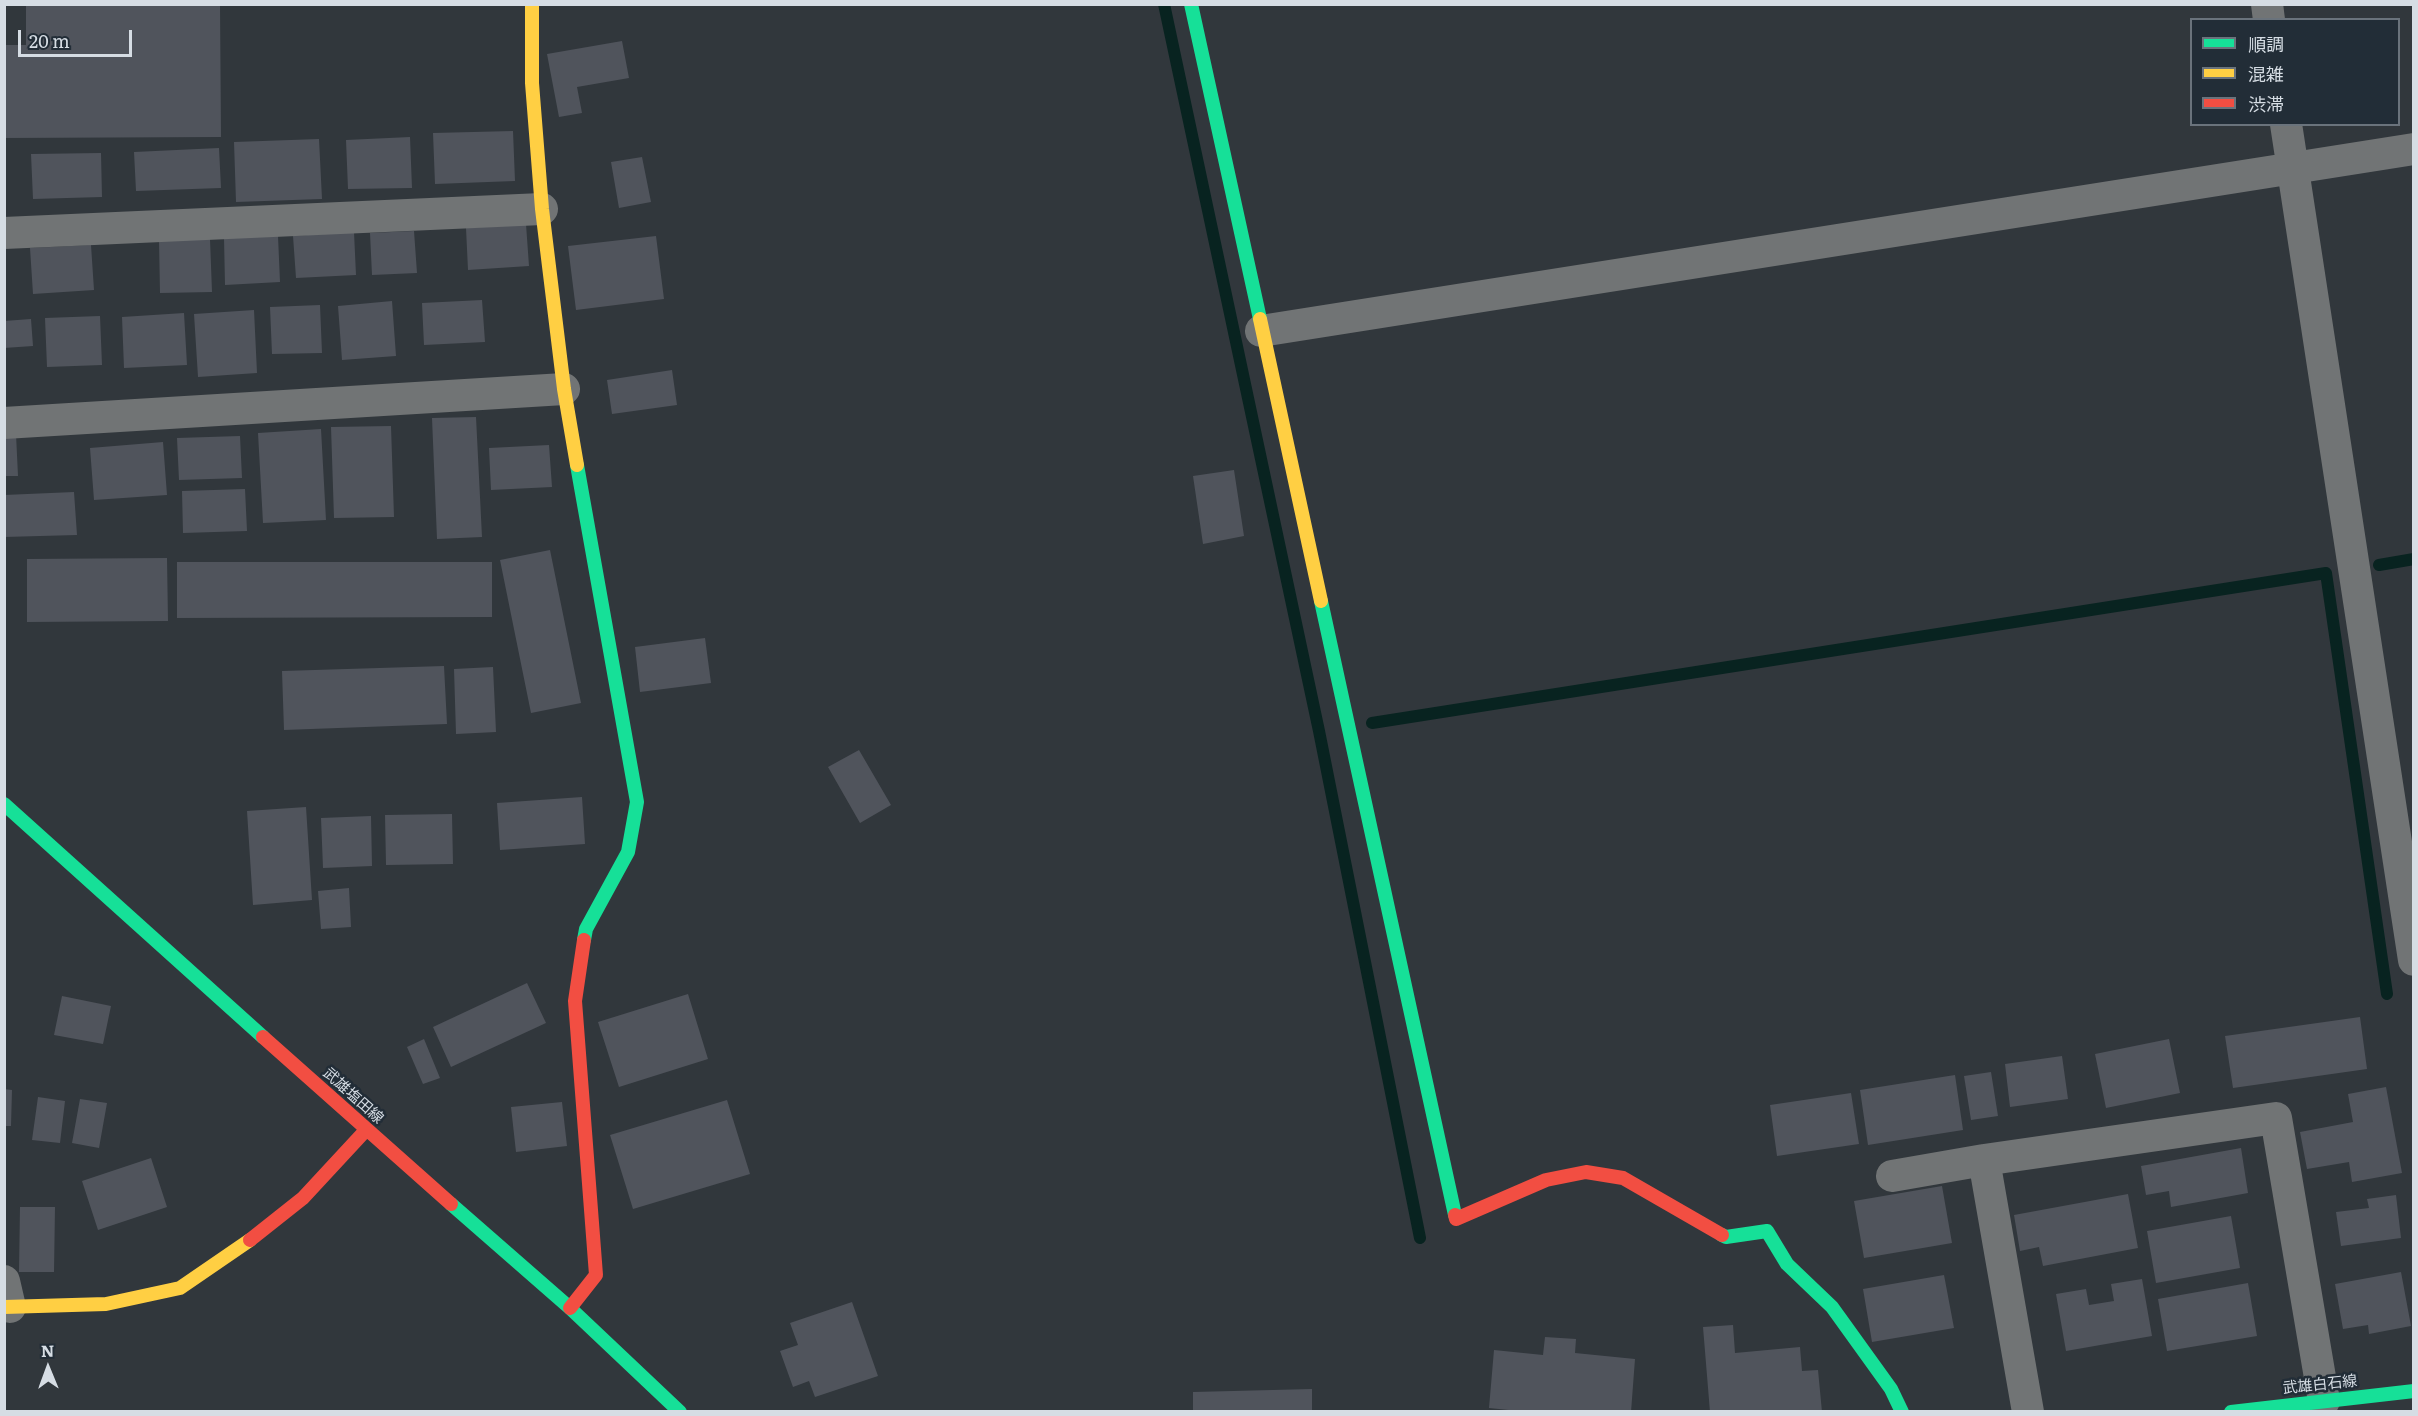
<!DOCTYPE html>
<html>
<head>
<meta charset="utf-8">
<style>
	body { margin:0 }
	#map { position:relative; width:2418px; height:1416px; overflow:hidden; background:#31373c; font-family:Literata,"Noto Sans JP",serif }
	canvas { display:block }
	.frame { position:absolute; inset:0; border:6px solid #d6dde4; pointer-events:none }
	.legend { position:absolute; left:2190px; top:18px; width:210px; height:108px; box-sizing:border-box; background:#222d37; border:2px solid #6a737c; margin:0; padding:8px 10px; list-style:none; font-size:18px; color:#d6dde4 }
	.legend li { display:flex; align-items:center; gap:12px; height:30px }
	.legend b { width:30px; border:2px solid #6a737c }
	.north { position:absolute; left:18px; top:1338px; width:60px; height:60px; -webkit-text-stroke:4px #222d37; paint-order:stroke; rotate:359deg; font-size:16px; font-weight:700; line-height:24px; text-align:center; color:#d6dde4 }
	.north::after { content:''; display:block; margin:auto; width:21px; height:27px; background:#d6dde4; clip-path:polygon(50% 0,100% 100%,50% 72%,0 100%) }
	.scale { position:absolute; left:18px; top:30px; width:114px; height:27px; box-sizing:border-box; border:3px solid #d6dde4; border-top:0; padding-left:8px; font-size:18px; line-height:21px; white-space:nowrap; color:#d6dde4; -webkit-text-stroke:4px #222d37; paint-order:stroke }
</style>
</head>
<body>
<div id="map">
<canvas width="2418" height="1416"></canvas>
<div class="frame"></div>
<ul class="legend">
<li><b style="height:8px;background:#16e098"></b>順調</li>
<li><b style="height:8px;background:#ffcf43"></b>混雑</li>
<li><b style="height:8px;background:#f24e42"></b>渋滞</li>
</ul>
<div class="north">N</div>
<div class="scale">20 m</div>
</div>
<script>
const ctx = document.querySelector('canvas').getContext('2d');
ctx.lineJoin = 'round';
const shape = rows => new Path2D(rows.map(r => 'M' + r).join(''));
function stroke(path, color, width, dash) { ctx.strokeStyle = color; ctx.lineWidth = width; ctx.lineCap = dash ? 'butt' : 'round'; ctx.setLineDash(dash || []); ctx.stroke(path); }
function fillPath(path, color) { ctx.fillStyle = color; ctx.fill(path, 'evenodd'); }
function drawText(font, color, halo, rows, align = 'center') {
  ctx.font = font + ' Literata,"Noto Sans JP",serif'; ctx.lineWidth = 5; ctx.setLineDash([]); ctx.textBaseline = 'middle'; ctx.strokeStyle = halo; ctx.fillStyle = color; for (const [text, x, y, turn = 0] of rows) {
    ctx.save(); ctx.translate(x, y); ctx.rotate((+turn || 0) * Math.PI / 180); ctx.textAlign = isNaN(turn) ? turn : align; if (halo) ctx.strokeText(text, 0, 0); ctx.fillText(text, 0, 0); ctx.restore();
  }
}
const stream = shape([
	[1164,4,1319,731,1420,1238],
	[2379,565,2414,559],
	[1372,723,2326,573,2387,994]
]);
const building = shape([
	[26,4,220,4,221,137,4,138,4,45,26,45],
	[622,41,629,78,577,87,582,113,559,117,547,54],
	[513,131,515,181,435,184,433,133],
	[410,137,412,188,348,189,346,140],
	[319,139,322,199,236,202,234,142],
	[219,148,221,188,136,191,134,152],
	[101,153,102,197,33,199,31,154],
	[642,157,651,202,619,208,611,162],
	[526,224,529,266,468,270,466,228],
	[414,231,417,273,372,275,370,233],
	[354,232,356,275,296,278,293,236],
	[278,236,280,282,225,285,224,238],
	[656,236,664,299,576,310,568,246],
	[210,239,212,292,160,293,159,240],
	[91,245,94,290,33,294,30,248],
	[482,300,485,342,424,345,422,303],
	[392,301,396,356,342,360,338,306],
	[320,305,322,353,272,354,270,307],
	[254,310,257,373,198,377,194,314],
	[184,313,187,365,124,368,122,317],
	[100,316,102,365,47,367,45,318],
	[31,319,33,346,4,348,4,321],
	[672,370,677,405,612,414,607,380],
	[476,417,482,537,437,539,432,418],
	[391,426,394,517,334,518,331,427],
	[321,429,326,520,263,523,258,433],
	[16,434,18,476,4,476,4,435],
	[240,436,242,478,179,480,177,438],
	[163,442,167,495,94,500,90,448],
	[549,445,552,487,491,490,489,448],
	[1234,470,1244,536,1203,544,1193,476],
	[245,489,247,531,183,533,182,491],
	[74,492,77,535,4,537,4,495],
	[550,550,581,703,531,713,500,560],
	[167,558,168,621,27,622,27,559],
	[177,562,492,562,492,617,177,618],
	[705,638,711,683,640,692,635,647],
	[444,666,447,724,284,730,282,671],
	[493,667,496,732,456,734,454,669],
	[859,750,891,805,860,823,828,767],
	[582,797,585,844,500,850,497,803],
	[306,807,312,900,253,905,247,811],
	[452,814,453,864,386,865,385,815],
	[371,816,372,866,323,868,321,818],
	[349,888,351,927,321,929,318,891],
	[527,983,546,1023,451,1067,433,1027],
	[688,994,708,1059,619,1087,598,1022],
	[62,996,111,1006,103,1044,54,1035],
	[2360,1017,2367,1069,2233,1088,2225,1036],
	[424,1039,440,1078,423,1084,407,1047],
	[2169,1039,2180,1093,2106,1108,2095,1054],
	[2062,1056,2068,1099,2010,1107,2005,1064],
	[1991,1072,1998,1116,1971,1120,1964,1076],
	[1955,1075,1963,1130,1868,1145,1860,1090],
	[2386,1087,2402,1173,2352,1182,2349,1162,2307,1169,2300,1132,2353,1122,2348,1094],
	[4,1089,12,1090,11,1126,4,1126],
	[1851,1093,1859,1144,1777,1156,1770,1105],
	[38,1097,65,1101,60,1143,32,1140],
	[80,1099,107,1103,99,1148,72,1143],
	[727,1100,750,1174,633,1209,610,1135],
	[562,1102,567,1146,516,1152,511,1107],
	[2241,1148,2248,1193,2171,1207,2169,1191,2146,1195,2141,1166],
	[151,1158,167,1207,98,1230,82,1181],
	[1942,1186,1952,1243,1864,1258,1854,1201],
	[2128,1194,2138,1248,2043,1266,2039,1247,2020,1251,2014,1215],
	[2396,1195,2401,1238,2341,1246,2336,1212,2369,1208,2367,1199],
	[20,1207,55,1207,54,1272,19,1272],
	[2231,1216,2240,1268,2156,1283,2147,1231],
	[2401,1272,2411,1326,2369,1334,2368,1325,2343,1329,2335,1284],
	[1944,1275,1954,1328,1872,1342,1863,1289],
	[2142,1279,2152,1336,2066,1351,2056,1294,2086,1289,2089,1305,2114,1301,2111,1284],
	[2248,1283,2257,1336,2167,1351,2158,1299],
	[852,1302,878,1376,815,1397,809,1381,793,1387,780,1351,798,1345,790,1323],
	[1733,1325,1735,1353,1800,1347,1802,1371,1818,1370,1822,1412,1710,1412,1703,1327],
	[1545,1337,1576,1339,1575,1353,1635,1359,1631,1412,1528,1412,1489,1408,1494,1350,1543,1355],
	[1312,1389,1312,1412,1193,1412,1193,1392]
]);
const street = shape([
	[2267,4,2269,20],
	[2286,124,2414,960],
	[4,233,542,209],
	[1261,331,2414,149],
	[4,423,564,389],
	[1892,1176,1984,1160],
	[4,1281,10,1307],
	[2028,1412,1984,1160,2276,1118,2324,1401]
]);
const fast = shape([
	[1191,4,1260,319],
	[577,465,637,802,628,852,586,929,584,940],
	[1321,601,1455,1215],
	[4,804,263,1037],
	[451,1204,570,1308,680,1412],
	[1722,1235,1726,1237,1767,1231,1787,1264,1832,1307,1891,1389,1902,1412],
	[2231,1412,2414,1391]
]);
const slow = shape([
	[532,4,532,83,542,209,564,389,577,465],
	[1260,319,1321,601],
	[4,1307,106,1304,180,1288,250,1240]
]);
const jam = shape([
	[263,1037,451,1204],
	[1455,1215,1456,1219,1546,1180,1586,1172,1623,1178,1722,1235],
	[250,1240,303,1198,366,1130],
	[570,1308,596,1275,575,1001,584,940]
]);
const streetNames = [
	["武雄塩田線",353,1096,42],
	["武雄白石線",2320,1385,-6]
];
stroke(stream, '#082320', 12);
fillPath(building, '#50545c');
stroke(street, '#717475', 32);
stroke(fast, '#16e098', 14);
stroke(slow, '#ffcf43', 14);
stroke(jam, '#f24e42', 14);
drawText('15px', '#d6dde4', '#222d37', streetNames);
</script>
</body>
</html>
